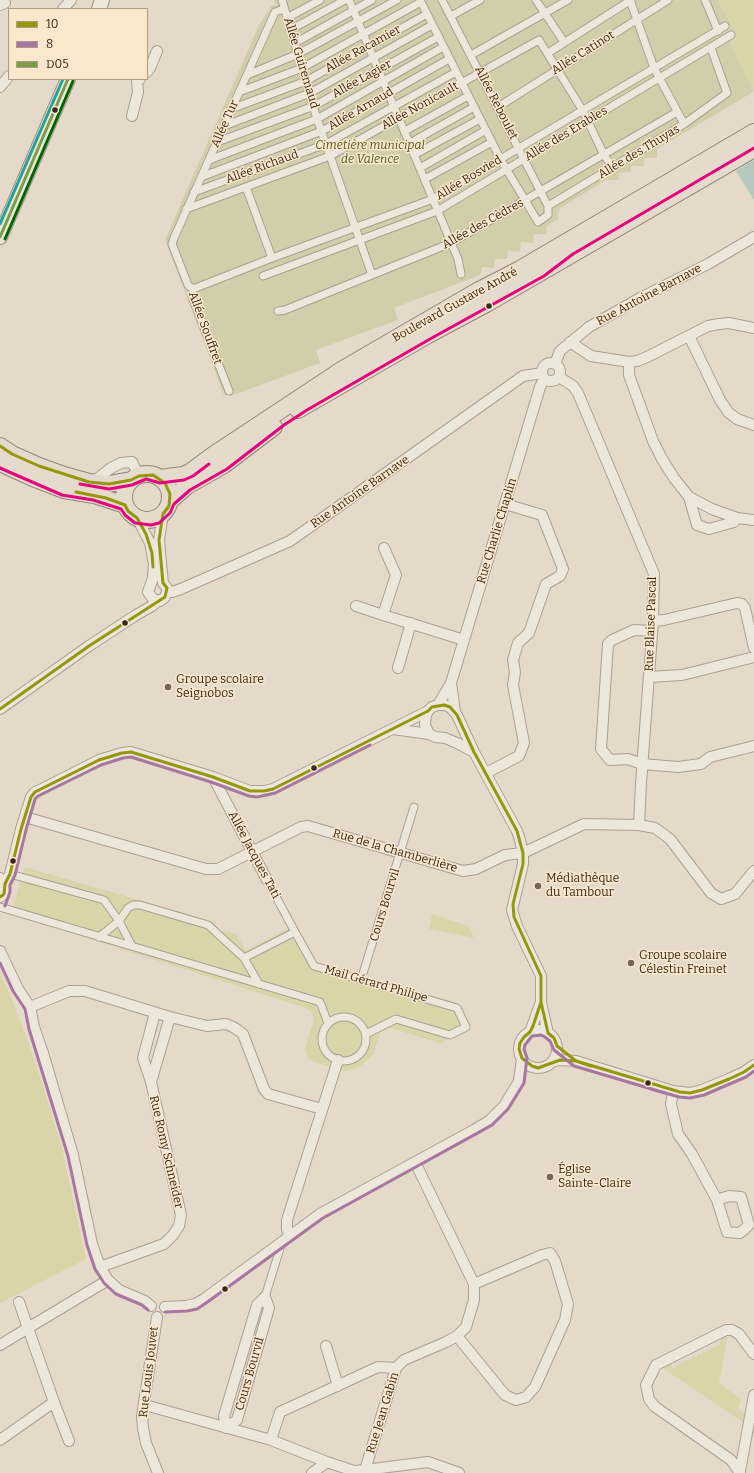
<!DOCTYPE html>
<html>
<head>
<meta charset="utf-8">
<style>
	body { margin:0 }
	#map { position:relative; width:754px; height:1473px; overflow:hidden; background:#e5dac9; font-family:Bitter,serif }
	canvas { display:block }
	.legend { position:absolute; left:8px; top:8px; width:140px; height:72px; box-sizing:border-box; background:#f9e8cc; border:1px solid #ac9b85; margin:0; padding:5px 7px; list-style:none; font-size:12px; color:#39271a }
	.legend li { display:flex; align-items:center; gap:8px; height:20px }
	.legend b { width:20px; border:1px solid #ac9b85 }
</style>
</head>
<body>
<div id="map">
<canvas width="754" height="1473"></canvas>
<ul class="legend">
<li><b style="height:5px;background:#95970c"></b>10</li>
<li><b style="height:5px;background:#a877a1"></b>8</li>
<li><b style="height:5px;background:#7d9c47"></b>D05</li>
</ul>
</div>
<script>
const ctx = document.querySelector('canvas').getContext('2d');
ctx.lineJoin = 'round';
function fillPath(path, color) { ctx.fillStyle = color; ctx.fill(path, 'evenodd'); }
const shape = rows => new Path2D(rows.map(r => 'M' + r).join(''));
function stroke(path, color, width, dash) { ctx.strokeStyle = color; ctx.lineWidth = width; ctx.lineCap = dash ? 'butt' : 'round'; ctx.setLineDash(dash || []); ctx.stroke(path); }
function drawText(font, color, halo, rows, align = 'center') {
  ctx.font = font + ' Bitter,serif'; ctx.lineWidth = 3; ctx.setLineDash([]); ctx.textBaseline = 'middle'; ctx.strokeStyle = halo; ctx.fillStyle = color; for (const [text, x, y, turn = 0] of rows) {
    ctx.save(); ctx.translate(x, y); ctx.rotate((+turn || 0) * Math.PI / 180); ctx.textAlign = isNaN(turn) ? turn : align; if (halo) ctx.strokeText(text, 0, 0); ctx.fillText(text, 0, 0); ctx.restore();
  }
}
const green = shape([
	[718,0,754,0,754,92,753,92,730,42,738,37],
	[25,867,215,922,216,929,236,934,246,951,296,924,317,963,455,1002,456,1017,461,1026,456,1029,442,1044,391,1028,381,1031,374,1052,371,1057,358,1068,351,1070,344,1071,309,1060,305,1050,314,1019,312,1013,306,1008,11,914],
	[432,914,469,926,474,938,429,929],
	[0,972,13,1002,37,1067,62,1148,86,1259,0,1303],
	[728,1335,719,1383,741,1399,738,1409,745,1414,743,1422,661,1367,673,1360,671,1367,674,1368,676,1365,679,1366,680,1362,683,1363,684,1360,688,1361,689,1358,692,1359,693,1356,697,1357,698,1353,701,1355,702,1351,706,1352,707,1349,710,1350,711,1347,714,1348,716,1345,719,1346,722,1336]
]);
const cemetery = shape([
	[274,0,718,0,738,37,730,42,753,92,657,149,657,158,644,158,644,166,631,166,631,172,619,173,619,180,606,180,559,209,558,219,547,226,546,234,534,234,533,243,521,242,520,252,508,251,507,259,495,259,494,268,482,267,480,275,394,308,398,320,316,350,320,363,231,396,224,395,165,240,259,25,271,6,276,5]
]);
const water = shape([
	[754,160,754,200,736,171]
]);
const pedestrian = shape([
	[282,0,317,119,372,275],
	[349,0,458,259,461,274],
	[420,0,501,160,538,222,548,215,548,206,442,0],
	[536,0,564,42],
	[630,0,654,68,684,124],
	[705,0,718,31],
	[451,16,480,0],
	[287,18,320,0],
	[290,30,345,0],
	[295,43,372,0],
	[548,53,631,0],
	[471,55,568,0],
	[247,75,298,54,397,0],
	[239,92,302,68,421,2],
	[498,107,668,0],
	[231,109,306,81,427,14],
	[224,126,310,93,432,25],
	[405,131,468,96],
	[217,142,314,106,438,37],
	[410,143,474,107],
	[414,155,480,119],
	[209,160,317,119,443,47],
	[420,168,486,130],
	[201,177,322,131,449,59],
	[425,179,492,142],
	[246,187,272,258],
	[194,192,326,144,456,72],
	[548,206,684,124,727,93,711,48],
	[186,209,330,156,539,40,583,111,604,155,613,168],
	[263,276,437,211,731,35],
	[193,289,272,258,433,199,725,26],
	[278,311,285,310,451,243,677,112],
	[229,391,193,299,193,289,188,285,172,244,174,238,275,12,284,9],
	[10,874,104,900,119,921,132,946],
	[267,880,295,932],
	[0,907,320,1002,328,1023],
	[99,937,119,921,128,908,133,905,140,905,208,925,244,958,259,984],
	[244,958,295,932,314,966,457,1008,466,1027,450,1035,396,1019,366,1034],
	[361,980,414,807],
	'322 1039a22 22 0 1 1 44 0a22 22 0 1 1-44 0Z',
	[265,1297,282,1242]
]);
const minor = shape([
	[0,5,5,3],
	[63,9,71,0],
	[147,72,150,68,157,51],
	[0,87,9,76],
	[132,116,138,92,137,82,140,79],
	[689,336,720,400,728,412,737,419,754,425],
	[570,342,591,356,629,362,637,361,647,357,708,326,719,324,729,323,754,328],
	[629,362,629,375,653,441,662,459,674,478,689,497,712,509,737,518,754,520],
	'542 372a9 9 0 1 1 18 0a9 9 0 1 1-18 0Z',
	[555,364,560,351,589,327,640,298,708,264,754,237],
	[559,377,573,386,578,393,654,574,653,621,641,783,639,825],
	[93,482,111,468,121,463,132,462,139,476],
	[689,497,697,525,709,529,734,522,737,518],
	[137,518,150,543,152,553,154,564,153,578,148,592,153,599,160,601,165,597,167,592,167,588,163,583,160,552,159,540,163,514],
	[384,548,396,575,383,615,464,640],
	[167,592,172,592,181,589,290,541,523,376,542,373],
	[356,606,383,615],
	[653,621,664,620,737,603,742,604,745,608,754,648],
	[652,631,634,630,612,640,608,644,601,749,610,760,628,759,642,764,678,767,701,764,710,757,754,746],
	[398,668,411,623],
	[649,677,682,675,754,657],
	[451,683,455,711],
	[438,705,451,683,540,387,544,379],
	[0,709,89,646,136,615,152,606,158,601],
	[428,711,426,715,425,725,429,734,435,737,445,738,457,743,474,752],
	[393,729,429,734],
	[486,773,519,756,524,743,513,685,515,672,513,660,518,643,529,633,546,584,560,576,563,569,542,515,505,504],
	[213,777,267,880],
	[25,817,206,869,218,869,301,827,308,826,463,871,476,869,505,855,523,853,584,824,639,825,655,828,670,839,711,893,721,899,735,894,754,871],
	[0,878,3,881,5,887,4,894,0,897],
	[5,884,10,874,21,829,31,797,35,792,40,790,99,760,122,753,131,752,213,777,250,791,264,791,273,789,428,711,432,707,438,705,444,705,450,707,457,715,474,752,517,831,520,840,523,853,523,864,512,910,517,926,541,976,541,1002,548,1033],
	[0,951,18,989,30,1007,34,1027,43,1053,73,1155,92,1244,100,1267,108,1280,119,1290,145,1301,151,1306],
	[30,1007,69,991,85,991,170,1017,207,1026,226,1024,235,1028,243,1034,264,1089,268,1094,322,1109],
	'519 1049a19 19 0 1 1 38 0a19 19 0 1 1-38 0Z',
	[530,1032,541,1002],
	[552,1062,560,1060,576,1061,673,1091,690,1093,702,1090,729,1079,744,1072,754,1065],
	[151,1082,170,1017],
	[673,1091,671,1104,678,1134,692,1154,717,1200,727,1232,740,1233,749,1225,741,1197,729,1196,717,1200],
	[289,1236,287,1229,287,1220,338,1060],
	[100,1267,164,1244,173,1235,179,1226,181,1215,151,1082,143,1058,155,1013],
	[265,1297,269,1308,237,1420,226,1428,224,1416,257,1305,265,1297],
	[165,1307,186,1306,195,1304,204,1299,320,1214,474,1130,489,1121,504,1106,519,1081,522,1058],
	[157,1317,142,1416,143,1428,146,1443,158,1473],
	[457,1336,505,1395,516,1400,526,1397,535,1387,565,1320,568,1304,555,1261,550,1253,542,1255,474,1284],
	[0,1345,28,1328,19,1302],
	[326,1346,338,1386],
	[54,1402,69,1441],
	[145,1405,271,1440,327,1462],
	[0,1440,54,1402,28,1328,108,1280],
	[271,1440,280,1412,378,1367,396,1368],
	[740,1471,754,1395],
	[312,1473,327,1462,354,1471,365,1470,396,1368,404,1360,446,1342,457,1336,466,1327,474,1300,474,1284,415,1162],
	[367,1473,365,1470,428,1462,459,1473],
	[740,1473,731,1460,654,1406,649,1399,646,1385,656,1365,726,1330,732,1330,739,1334,754,1354]
]);
const secondary = shape([
	[99,9,102,0],
	[0,237,68,79]
]);
const primary = shape([
	[298,410,428,335,488,303,754,149],
	[0,446,12,454,39,466,64,475,89,482,109,484,131,480],
	[0,463,33,478,64,490,94,495,125,505],
	'124 497a23 23 0 1 1 46 0a23 23 0 1 1-46 0Z',
	[160,478,183,475,190,472,213,455,343,369,479,290,520,269,754,132],
	[170,501,187,486,224,465,274,427]
]);
const bus1 = shape([
	[0,446,12,454,39,466,89,482,109,484,131,480,139,476,153,475,165,483,170,494,169,506,163,514,159,540,163,583,167,588,165,597,89,646,0,709],
	[76,492,106,498,125,505,128,511,137,518,146,534,152,553,153,567],
	[0,897,4,894,5,884,10,874,21,829,31,797,35,792,99,760,122,753,131,752,213,777,250,791,264,791,273,789,428,711,432,707,444,705,450,707,457,715,474,752,517,831,523,853,523,864,513,904,514,917,541,976,541,1002,548,1033,554,1038,557,1046,576,1061,680,1092,690,1093,702,1090,729,1079,744,1072,754,1065],
	[541,992,541,1002,533,1026,530,1032,524,1037,520,1043,519,1049,522,1058,532,1066,538,1068,560,1060,576,1061,591,1066]
]);
const bus2 = shape([
	[5,906,10,892,10,885,15,875,26,830,35,799,38,796,101,765,123,758,131,757,211,782,249,796,257,797,275,793,370,745],
	[0,963,13,991,25,1009,29,1029,68,1156,87,1245,95,1269,104,1283,116,1294,142,1305,148,1310],
	[165,1312,187,1311,197,1309,206,1303,323,1218,492,1125,508,1109,524,1083,527,1058,524,1049,525,1045,532,1036,541,1035,545,1037,550,1041,554,1050,574,1066,679,1097,690,1098,704,1095,746,1077,754,1071]
]);
const bus3 = shape([
	[0,237,68,79]
]);
const bus4 = shape([
	[0,468,62,495,93,500,121,509,125,515,135,523,151,525,159,523,170,513,174,504,190,490,227,469,284,425,307,410,430,339,544,276,573,254,754,148],
	[80,484,109,489,132,485,146,479,160,483,184,480,193,476,209,464]
]);
const bus5 = shape([
	[5,239,73,81]
]);
const bus6 = shape([
	[0,224,63,79]
]);
const markers = [
	[55,110,3.5,"#39271a"],
	[489,306,3.5,"#39271a"],
	[125,623,3.5,"#39271a"],
	[168,687,4,"#756657"],
	[314,768,3.5,"#39271a"],
	[13,861,3.5,"#39271a"],
	[538,886,4,"#756657"],
	[631,963,4,"#756657"],
	[648,1083,3.5,"#39271a"],
	[550,1177,4,"#756657"],
	[225,1289,3.5,"#39271a"]
];
const streetNames = [
	["Allée Racamier",363,49,-29],
	["Allée Catinot",583,53,-32],
	["Allée Guiremaud",301,63,73],
	["Allée Lagier",362,79,-29],
	["Allée Reboulet",496,103,63],
	["Allée Nonicault",420,106,-29],
	["Allée Arnaud",361,109,-30],
	["Allée Tur",225,124,-66],
	["Allée des Erables",566,134,-31],
	["Allée des Thuyas",639,152,-31],
	["Allée Richaud",262,167,-20],
	["Allée Bosvied",469,178,-31],
	["Allée des Cèdres",483,224,-29],
	["Rue Antoine Barnave",649,295,-28],
	["Boulevard Gustave André",455,305,-29],
	["Allée Souffret",205,328,70],
	["Rue Antoine Barnave",360,492,-35],
	["Rue Charlie Chaplin",497,531,-73],
	["Rue Blaise Pascal",651,624,-88],
	["Rue de la Chamberlière",395,851,16],
	["Allée Jacques Tati",254,855,62],
	["Cours Bourvil",385,905,-73],
	["Mail Gérard Philipe",376,984,16],
	["Rue Romy Schneider",166,1152,77],
	["Rue Louis Jouvet",149,1372,-83],
	["Cours Bourvil",250,1374,-74],
	["Rue Jean Gabin",383,1413,-73]
];
const parkNames = [
	["Cimetière municipal",370,146],
	["de Valence",370,160]
];
const poiNames = [
	["Groupe scolaire",176,680],
	["Seignobos",176,694],
	["Médiathèque",546,879],
	["du Tambour",546,893],
	["Groupe scolaire",639,956],
	["Célestin Freinet",639,970],
	["Église",558,1170],
	["Sainte-Claire",558,1184]
];
fillPath(green, '#d9d5a9');
fillPath(cemetery, '#d2ceaa');
fillPath(water, '#b5cabc');
stroke(pedestrian, '#aa9f93', 9);
stroke(minor, '#aa9f93', 12);
stroke(secondary, '#998f83', 16);
stroke(primary, '#8f857a', 18);
stroke(pedestrian, '#ede6db', 7);
stroke(minor, '#ede6db', 10);
stroke(secondary, '#ede6db', 14);
stroke(primary, '#e5dbcc', 16);
stroke(bus1, '#95970c', 3);
stroke(bus2, '#a877a1', 3);
stroke(bus3, '#7d9c47', 3);
stroke(bus4, '#e4047d', 3);
stroke(bus5, '#060', 3);
stroke(bus6, '#23a396', 3);
for (const [x, y, r, color] of markers) { const dot = new Path2D(); dot.arc(x, y, r, 0, 2 * Math.PI); ctx.fillStyle = color; ctx.fill(dot); stroke(dot, '#f9e8cc', 1.5); }
drawText('12px', '#39271a', '#f9e8cc', streetNames);
drawText('italic 12px', '#4e581e', '#f9e8cc', parkNames);
drawText('12px', '#39271a', '#f9e8cc', poiNames, 'left');
</script>
</body>
</html>
